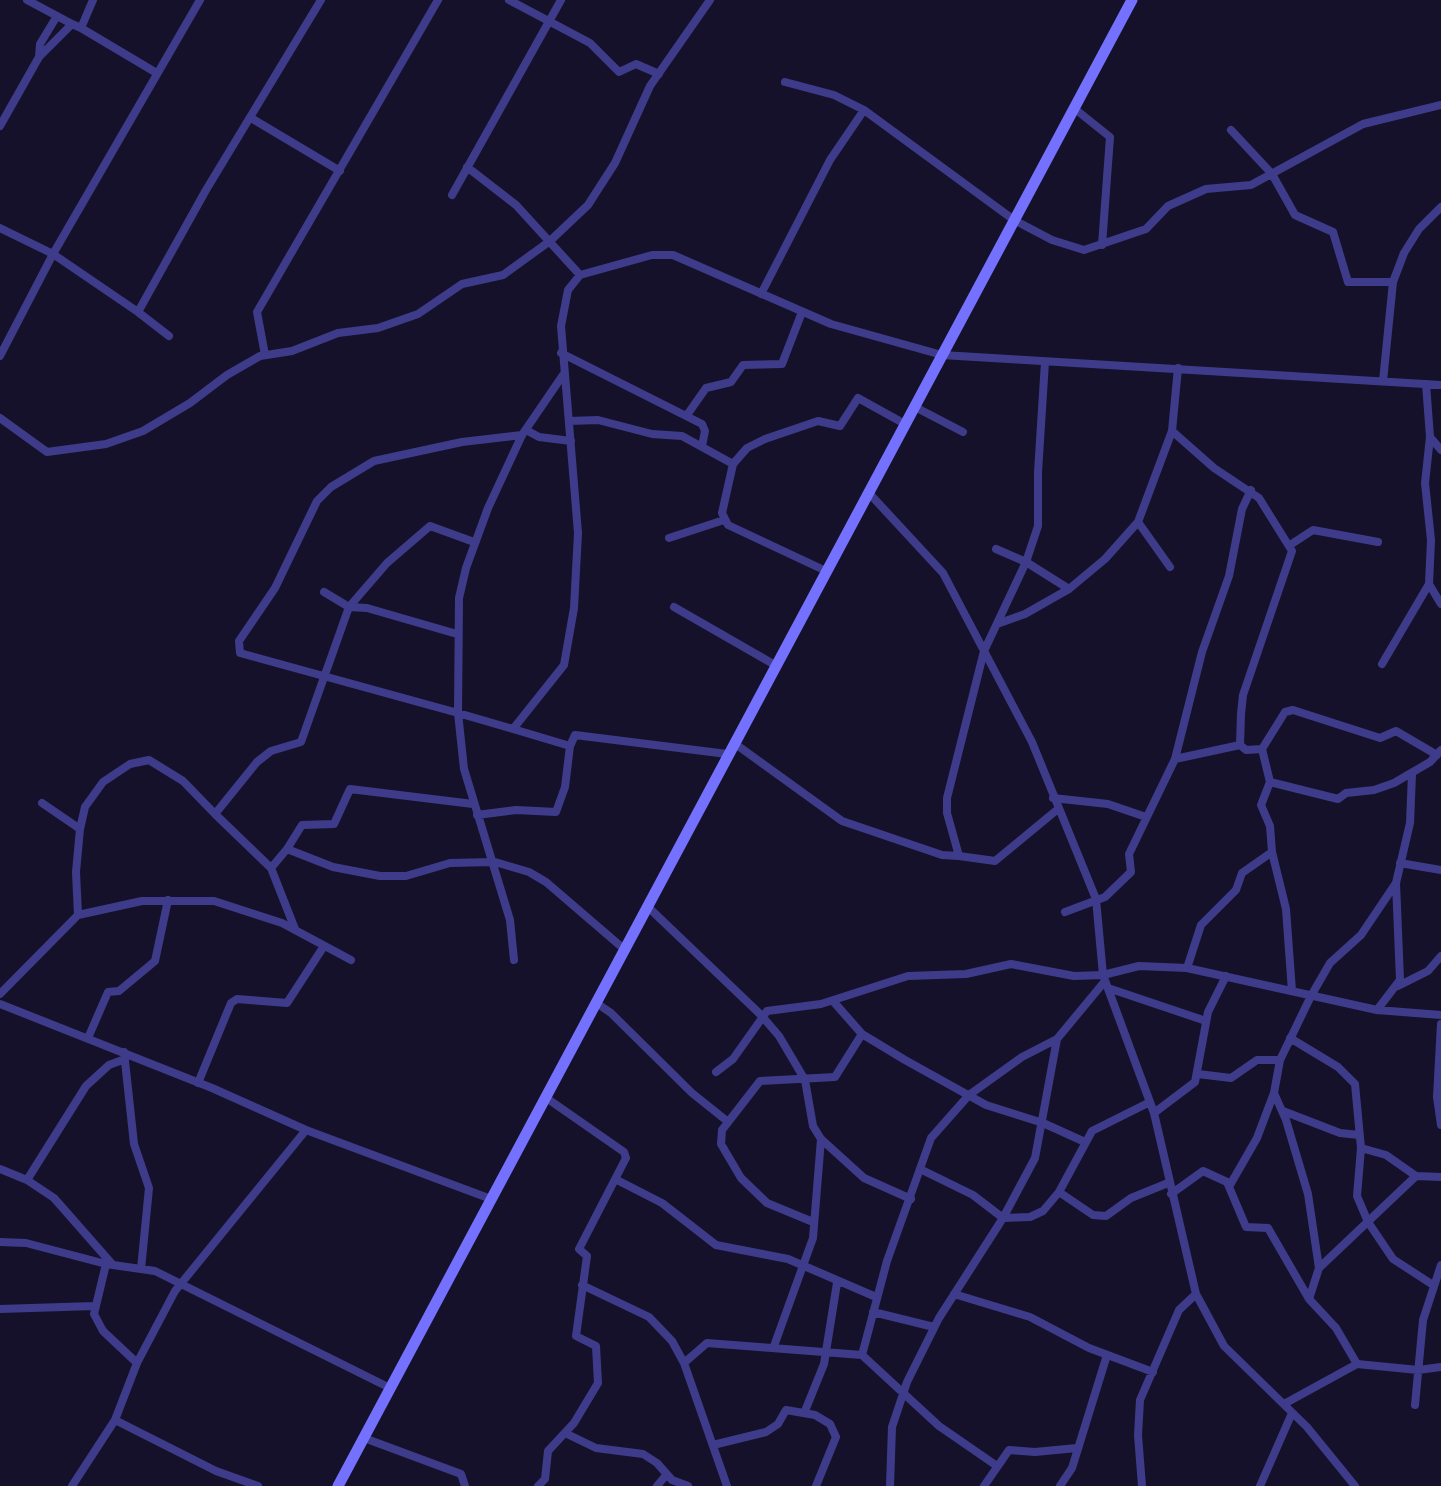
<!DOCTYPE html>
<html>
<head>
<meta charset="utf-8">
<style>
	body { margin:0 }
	canvas { display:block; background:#15112b }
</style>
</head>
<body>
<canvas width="1441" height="1486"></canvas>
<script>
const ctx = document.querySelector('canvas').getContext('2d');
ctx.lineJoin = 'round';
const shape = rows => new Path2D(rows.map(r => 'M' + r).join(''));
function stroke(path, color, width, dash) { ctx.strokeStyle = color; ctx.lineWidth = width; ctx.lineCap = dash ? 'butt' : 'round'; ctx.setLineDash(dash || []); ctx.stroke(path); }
const street = shape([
	[27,0,72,24],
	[93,0,81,28,155,72],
	[200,0,53,254,138,312,206,190,321,0],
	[509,0,590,43,619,72,636,64,659,74],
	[39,57,40,44,57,16],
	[785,82,834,95,864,110,1014,220,1052,240,1084,250,1146,229,1168,206,1206,189,1251,185,1363,124,1441,105],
	[1075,109,1110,137,1102,245],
	[251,118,340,171],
	[0,126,39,57,72,24,81,28],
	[1231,130,1272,174,1295,215,1333,232,1348,282,1393,282],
	[467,167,516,205,580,275,652,255,673,255,831,324,942,355,1441,385],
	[452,195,561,0],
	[0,228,53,254,0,356],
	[761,294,830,160,864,110],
	[138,312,169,336],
	[561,353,702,424,705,431,702,446],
	[265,355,257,312,438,0],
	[1383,381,1393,282,1404,253,1419,229,1441,207],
	[1426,384,1430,437,1425,483,1431,540,1429,584,1441,604],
	[915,407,963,432],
	[687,415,706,388,731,382,743,365,782,364,802,312],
	[0,418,47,452,106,444,143,431,190,403,227,375,260,356,292,351,338,333,378,328,418,314,462,284,503,275,550,241,588,205,615,163,650,86,710,0],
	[569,421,598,420,652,434,682,436,733,464],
	[526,430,539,437,571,441],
	[1172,431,1214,468,1259,498,1292,551,1243,695,1241,714,1240,745,1246,750,1262,749,1270,782,1261,805,1270,826,1272,852,1242,873,1236,890,1201,925,1187,968],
	[522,435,462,442,374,461,331,487,317,501,275,588,239,641,240,653,458,713,459,598,466,568,488,508,522,435,563,375],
	[1430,437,1441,450],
	[868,492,943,573,1032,742,1096,899,1103,975,1154,1113,1196,1294,1224,1346,1307,1427,1355,1486],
	[1138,522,1170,567],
	[669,538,724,520],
	[1290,545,1313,530,1378,542],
	[996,549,1026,562,1069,589],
	[826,571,728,525,722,513,733,464,747,448,765,439,818,421,840,426,858,398,905,424],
	[324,592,349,607,387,563,430,526,474,542],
	[674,607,775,665],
	[997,624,1025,614,1069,589,1105,559,1138,522,1172,431,1178,368],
	[1382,664,1429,584],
	[513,729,570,746,575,735,727,754],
	[734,743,842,821,942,855,959,856,947,813,947,798,984,651,1026,562,1038,526,1038,472,1045,362],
	[1262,749,1285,712,1293,710,1380,738,1396,731,1437,755],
	[1175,759,1240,745],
	[1270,782,1338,799,1346,793,1374,790,1394,783,1430,762,1441,750],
	[1053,798,1108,804,1146,817],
	[42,803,80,829,85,807,103,782,130,764,149,760,183,781,215,814,257,762,271,751,301,742,349,607,367,608,457,634],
	[215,814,271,868,287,849,333,867,380,876,406,876,450,863,495,862,529,872,546,882,624,949],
	[477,815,516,810,556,812,565,787,570,746],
	[80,829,76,872,78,915,142,901,214,901,282,923,351,960],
	[287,849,302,825,334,824,350,789,473,804],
	[1272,852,1286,909,1292,991],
	[959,856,995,861,1058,809],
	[1400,863,1441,870],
	[271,868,295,929],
	[1396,883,1361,935,1330,963,1311,996,1280,1060,1274,1093,1286,1120,1308,1194,1319,1268,1309,1299,1336,1328,1357,1364,1418,1370,1441,1367],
	[647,906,761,1015,779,1036,805,1080,813,1126,821,1139,864,1178,911,1199],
	[1065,912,1105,897,1131,872,1129,854,1175,759,1202,652,1229,576,1242,509,1251,490],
	[514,960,510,920,464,769,458,713,513,729,564,665,574,608,578,533,561,326,568,290,580,275],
	[1398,986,1428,971,1441,956],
	[1108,988,1206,1021],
	[0,994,78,915],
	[833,1001,862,1034,905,1060,986,1105,1043,1123,1085,1142],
	[595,1002,611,1013,692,1093,727,1121],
	[0,1004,212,1088,306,1130,491,1199],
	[1377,1010,1400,980,1396,883,1410,823,1412,774],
	[1441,1024,1437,1097,1441,1125],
	[88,1038,108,992,119,991,155,961,168,900],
	[1290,1038,1338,1067,1355,1084,1361,1148,1386,1155,1416,1176,1441,1177],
	[124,1052,134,1144,149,1188,141,1269],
	[716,1072,733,1059,767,1011,821,1004,908,976,966,974,1011,964,1074,976,1103,975,1139,966,1187,968,1377,1010,1441,1015],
	[1198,1074,1231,1078,1257,1060,1280,1060],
	[198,1083,231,1003,237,999,287,1003,324,946],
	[1283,1111,1340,1133,1359,1135],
	[1154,1113,1195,1082,1208,1012,1226,976],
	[1361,1148,1357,1196,1368,1222,1393,1259,1433,1285],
	[0,1169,27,1180,54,1198,112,1264],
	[922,1170,973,1195,1003,1218,1030,1217,1043,1211,1059,1192,1092,1131,1150,1102],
	[27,1180,86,1086,109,1065,125,1059],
	[617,1180,662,1203,716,1245,788,1259,876,1297],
	[1230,1185,1257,1138,1274,1093],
	[1059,1192,1093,1215,1106,1216,1131,1198,1168,1183],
	[1171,1194,1203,1171,1227,1182,1246,1227,1268,1228,1309,1299],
	[813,1222,767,1203,741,1178,721,1144,722,1130,760,1081,835,1077,862,1034],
	[0,1242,26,1243,106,1264,155,1271,390,1388],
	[106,1264,94,1314,103,1331,137,1363],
	[1319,1268,1416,1176],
	[582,1285,649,1317,672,1341,684,1363,727,1486],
	[954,1294,1030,1317,1089,1348,1153,1372],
	[0,1309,94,1306],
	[873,1312,934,1327],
	[774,1346,813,1238,821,1139],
	[862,1355,887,1261,931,1138,969,1095,1022,1057,1057,1039],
	[684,1363,707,1343,862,1355,939,1426,997,1466],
	[1284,1404,1357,1364],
	[1415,1405,1423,1320,1441,1265],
	[805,1411,824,1364,837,1283],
	[115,1420,216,1471,258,1486],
	[565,1433,596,1448,643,1454,657,1463,672,1480,688,1486],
	[364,1438,461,1474,465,1486],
	[713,1445,766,1432,778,1424,786,1410,815,1415,830,1424,836,1437,816,1486],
	[72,1486,115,1420,137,1363,175,1291,306,1130],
	[538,1486,545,1479,548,1451,574,1423,598,1383,596,1346,576,1336,587,1256,579,1249,626,1158,624,1152,545,1097],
	[657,1486,667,1474],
	[890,1486,892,1427,907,1382,939,1318,1003,1218,1035,1158,1057,1039,1105,981],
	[984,1486,1009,1450,1035,1452,1077,1448],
	[1060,1486,1072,1468,1107,1355],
	[1142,1486,1138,1435,1140,1400,1179,1310,1196,1294],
	[1260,1486,1292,1413]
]);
const secondary = shape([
	[338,1486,1132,0]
]);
stroke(street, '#3e3c8a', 8);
stroke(secondary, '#7471ff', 11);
</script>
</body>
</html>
